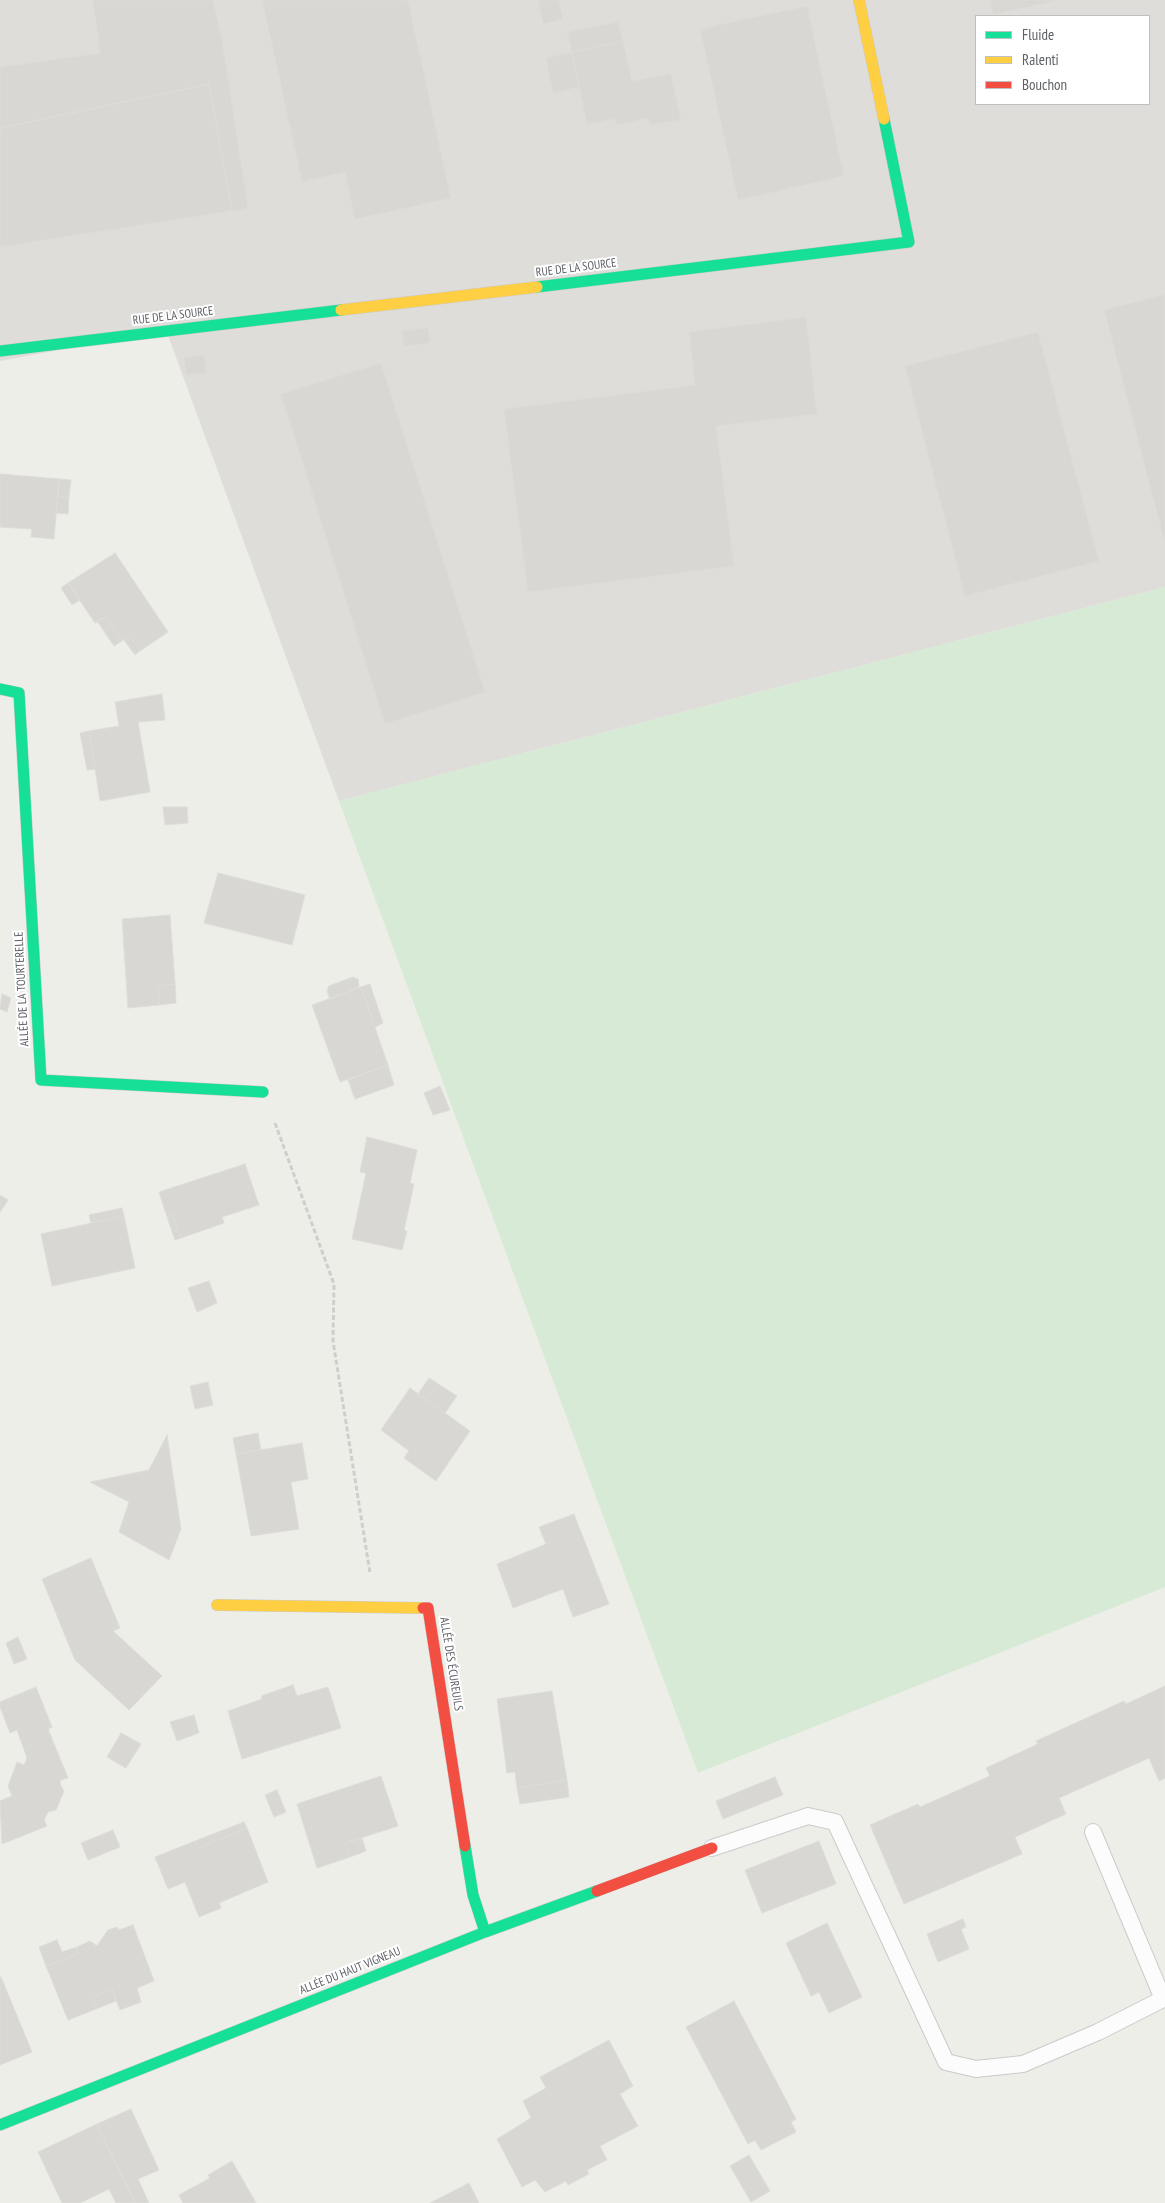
<!DOCTYPE html>
<html>
<head>
<meta charset="utf-8">
<style>
	body { margin:0 }
	#map { position:relative; width:1165px; height:2203px; overflow:hidden; background:#eeeee9; font-family:"PT Sans Narrow",sans-serif }
	canvas { display:block }
	.legend { position:absolute; left:975px; top:15px; width:175px; height:90px; box-sizing:border-box; background:#fff; border:1px solid #bfc0c2; margin:0; padding:6px 9px; list-style:none; font-size:15px; color:#5e6167 }
	.legend li { display:flex; align-items:center; gap:10px; height:25px }
	.legend b { width:25px; border:1px solid #bfc0c2 }
</style>
</head>
<body>
<div id="map">
<canvas width="1165" height="2203"></canvas>
<ul class="legend">
<li><b style="height:6px;background:#16e098"></b>Fluide</li>
<li><b style="height:6px;background:#ffcf43"></b>Ralenti</li>
<li><b style="height:6px;background:#f24e42"></b>Bouchon</li>
</ul>
</div>
<script>
const ctx = document.querySelector('canvas').getContext('2d');
ctx.lineJoin = 'round';
function fillPath(path, color) { ctx.fillStyle = color; ctx.fill(path, 'evenodd'); }
const shape = rows => new Path2D(rows.map(r => 'M' + r).join(''));
function stroke(path, color, width, dash) { ctx.strokeStyle = color; ctx.lineWidth = width; ctx.lineCap = dash ? 'butt' : 'round'; ctx.setLineDash(dash || []); ctx.stroke(path); }
function drawText(font, color, halo, rows, align = 'center') {
  ctx.font = font + ' "PT Sans Narrow",sans-serif'; ctx.lineWidth = 4; ctx.setLineDash([]); ctx.textBaseline = 'middle'; ctx.strokeStyle = halo; ctx.fillStyle = color; for (const [text, x, y, turn = 0] of rows) {
    ctx.save(); ctx.translate(x, y); ctx.rotate((+turn || 0) * Math.PI / 180); ctx.textAlign = isNaN(turn) ? turn : align; if (halo) ctx.strokeText(text, 0, 0); ctx.fillText(text, 0, 0); ctx.restore();
  }
}
const industrial = shape([
	[0,0,1165,0,1165,587,339,801,166,330,0,361],
	[976,16,1149,16,1149,104,976,104]
]);
const green = shape([
	[1165,587,1165,1587,698,1773,339,801]
]);
const building = shape([
	[93,0,213,0,222,39,248,208,232,211,209,84,0,128,0,67,100,53,93,0],
	[262,0,408,0,451,198,355,219,345,172,302,182,262,0],
	[538,0,559,0,563,19,543,24,538,0],
	[990,0,1060,0,993,15,990,0],
	[807,6,844,176,738,200,700,29,807,6],
	[618,22,623,41,572,52,567,32,618,22],
	[623,41,632,81,671,74,681,120,650,125,648,118,616,125,615,119,587,124,572,52,623,41],
	[572,52,579,87,553,93,546,58,572,52],
	[209,84,232,211,0,247,0,128,209,84],
	[1165,294,1165,544,1104,310,1165,294],
	[806,317,817,414,716,426,734,566,528,592,504,409,695,385,689,332,806,317],
	[428,328,430,343,404,346,402,331,428,328],
	[1038,332,1099,561,965,596,905,366,1038,332],
	[204,355,206,373,186,375,184,357,204,355],
	[381,363,485,692,385,724,281,394,381,363],
	[0,474,59,479,54,539,31,537,32,529,0,527,0,474],
	[59,479,71,480,69,497,58,496,59,479],
	[58,496,69,497,68,514,56,513,58,496],
	[115,553,168,632,140,651,130,636,122,641,105,617,95,623,68,583,115,553],
	[68,583,80,600,72,605,61,588,68,583],
	[105,617,122,641,114,646,97,621,105,617],
	[130,636,140,651,135,655,124,640,130,636],
	[162,694,165,720,138,722,150,792,100,801,89,731,119,726,115,702,162,694],
	[89,731,95,769,87,770,80,733,89,731],
	[163,807,187,807,188,823,165,825,163,807],
	[218,873,305,895,292,945,204,923,218,873],
	[170,915,175,984,158,986,159,1005,128,1008,122,919,170,915],
	[353,977,358,979,359,987,330,999,327,991,329,986,353,977],
	[175,984,176,1003,159,1005,158,986,175,984],
	[370,984,383,1023,375,1027,361,987,370,984],
	[361,987,388,1065,340,1082,312,1005,361,987],
	[2,994,11,998,7,1012,0,1009,2,994],
	[388,1065,394,1085,355,1099,348,1080,388,1065],
	[440,1086,450,1110,433,1115,424,1093,440,1086],
	[367,1137,417,1150,410,1183,414,1184,404,1230,407,1231,402,1250,352,1239,366,1173,360,1172,367,1137],
	[245,1164,259,1205,222,1217,224,1223,181,1238,172,1214,167,1217,159,1192,245,1164],
	[0,1195,8,1200,0,1212,0,1195],
	[122,1208,124,1216,91,1223,89,1215,122,1208],
	[172,1214,181,1238,175,1240,167,1217,172,1214],
	[124,1216,135,1268,52,1286,41,1234,124,1216],
	[209,1281,217,1303,197,1312,188,1288,209,1281],
	[429,1378,457,1396,445,1413,418,1394,429,1378],
	[208,1382,213,1405,195,1409,190,1386,208,1382],
	[410,1388,470,1431,436,1481,404,1458,409,1451,381,1430,410,1388],
	[258,1433,261,1450,236,1454,233,1438,258,1433],
	[167,1435,181,1529,169,1560,119,1532,129,1502,90,1482,149,1470,167,1435],
	[302,1443,308,1479,291,1482,299,1529,251,1536,236,1454,302,1443],
	[574,1514,609,1604,573,1617,563,1589,513,1608,497,1564,546,1544,539,1527,574,1514],
	[91,1558,120,1628,113,1631,162,1676,129,1710,75,1660,42,1579,91,1558],
	[18,1637,27,1659,14,1664,6,1643,18,1637],
	[293,1685,297,1696,328,1687,341,1728,242,1759,228,1711,262,1699,261,1696,293,1685],
	[1165,1686,1165,1778,1159,1781,1149,1758,1059,1798,1066,1814,1015,1837,1022,1854,904,1904,870,1825,918,1804,920,1807,990,1776,986,1768,1038,1744,1036,1741,1124,1701,1126,1704,1165,1686],
	[36,1687,52,1727,48,1729,68,1778,61,1780,60,1784,64,1791,56,1810,48,1812,44,1820,47,1826,2,1844,0,1801,12,1796,8,1786,17,1762,24,1765,27,1758,17,1730,10,1733,0,1707,0,1702,36,1687],
	[552,1691,567,1780,517,1788,515,1772,507,1773,497,1699,552,1691],
	[194,1715,199,1733,177,1741,170,1722,194,1715],
	[121,1733,141,1744,126,1768,107,1757,121,1733],
	[381,1776,398,1826,345,1843,350,1857,317,1868,297,1804,381,1776],
	[775,1777,783,1795,723,1819,716,1801,775,1777],
	[567,1780,569,1797,520,1804,517,1788,567,1780],
	[277,1790,286,1812,274,1817,265,1795,277,1790],
	[244,1822,247,1828,199,1848,195,1841,244,1822],
	[247,1828,268,1882,219,1903,221,1908,199,1917,185,1882,168,1889,155,1857,195,1841,199,1848,247,1828],
	[113,1830,120,1847,88,1860,81,1843,113,1830],
	[362,1838,366,1851,350,1857,345,1843,362,1838],
	[819,1841,836,1884,762,1913,745,1870,819,1841],
	[963,1919,966,1927,961,1929,969,1949,938,1962,927,1934,963,1919],
	[827,1923,862,1997,829,2013,819,1992,811,1996,786,1943,827,1923],
	[133,1925,154,1981,137,1988,141,2002,120,2010,112,1989,92,1997,96,2009,68,2020,46,1966,78,1954,77,1947,90,1941,97,1946,108,1930,117,1927,119,1930,133,1925],
	[57,1940,62,1952,77,1947,78,1954,46,1966,39,1947,57,1940],
	[1,1977,32,2052,0,2065,0,1978,1,1977],
	[112,1989,116,2001,96,2009,92,1997,112,1989],
	[734,2001,796,2119,791,2122,796,2132,761,2150,755,2140,748,2144,686,2027,734,2001],
	[609,2040,633,2086,620,2094,638,2126,600,2146,607,2160,587,2170,589,2174,568,2185,566,2181,545,2192,535,2180,522,2187,497,2139,531,2118,523,2101,546,2088,540,2077,609,2040],
	[131,2109,159,2170,138,2179,149,2203,135,2203,97,2124,131,2109],
	[97,2124,135,2203,116,2203,109,2189,80,2203,62,2203,38,2152,97,2124],
	[749,2155,770,2191,751,2202,730,2166,749,2155],
	[232,2161,256,2203,183,2203,179,2195,210,2178,208,2175,232,2161],
	[469,2183,479,2203,430,2203,469,2183]
]);
const path = shape([
	[275,1123,334,1284,333,1341,370,1573]
]);
const lane = shape([
	[1093,1832,1163,1999],
	[712,1848,808,1816,835,1822,946,2062,976,2069,1023,2064,1098,2032,1165,1998]
]);
const fast = shape([
	[537,287,909,242,884,119],
	[0,351,341,310],
	[0,689,19,693,41,1080,263,1092],
	[465,1846,473,1895,485,1932],
	[0,2125,485,1932,597,1891]
]);
const slow = shape([
	[859,0,884,119],
	[341,310,537,287],
	[217,1605,423,1608]
]);
const jam = shape([
	[423,1608,428,1608,465,1846],
	[597,1891,712,1848]
]);
const streetNames = [
	["RUE DE LA SOURCE",576,268,-7],
	["RUE DE LA SOURCE",173,316,-7],
	["ALLÉE DE LA TOURTERELLE",22,989,-93],
	["ALLÉE DES ÉCUREUILS",451,1664,81],
	["ALLÉE DU HAUT VIGNEAU",350,1971,-22]
];
fillPath(industrial, '#deddd9');
fillPath(green, '#d7ead6');
fillPath(building, '#d8d7d4');
stroke(building, '#dedcd8', 1);
stroke(lane, '#cacaca', 18);
stroke(fast, '#c9caca', 12);
stroke(slow, '#c9caca', 12);
stroke(jam, '#c9caca', 12);
stroke(path, '#ccd0cd', 3, [5, 2.5]);
stroke(lane, '#fcfcfc', 16);
stroke(fast, '#16e098', 11);
stroke(slow, '#ffcf43', 11);
stroke(jam, '#f24e42', 11);
drawText('12px', '#5e6167', '#fff', streetNames);
</script>
</body>
</html>
